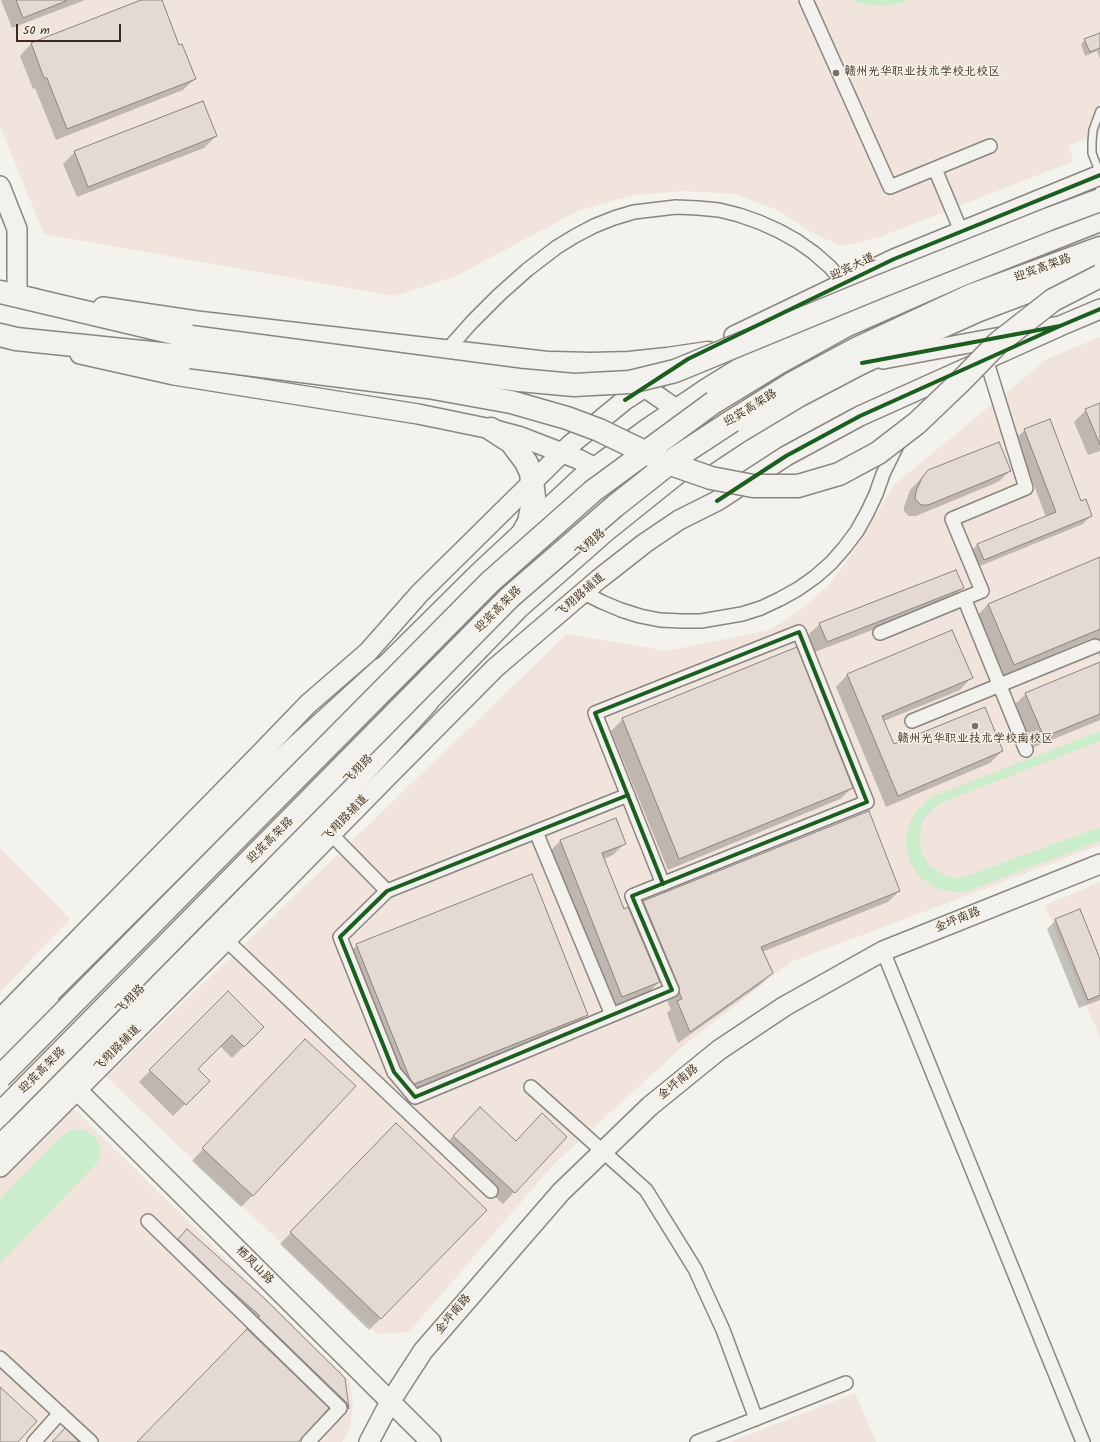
<!DOCTYPE html>
<html>
<head>
<meta charset="utf-8">
<style>
	body { margin:0 }
	#map { position:relative; width:1100px; height:1442px; overflow:hidden; background:#f4f2ec; font-family:Kalam,sans-serif }
	canvas { display:block }
	.scale { position:absolute; left:16px; top:24px; width:105px; height:18px; box-sizing:border-box; border:2px solid #3b2a1e; border-top:0; padding-left:5px; font-size:12px; line-height:14px; white-space:nowrap; color:#3b2a1e; -webkit-text-stroke:3px #f7f3e8; paint-order:stroke }
</style>
</head>
<body>
<div id="map">
<canvas width="1100" height="1442"></canvas>
<div class="scale">50 m</div>
</div>
<script>
const ctx = document.querySelector('canvas').getContext('2d');
ctx.lineJoin = 'round';
function fillPath(path, color) { ctx.fillStyle = color; ctx.fill(path, 'evenodd'); }
const shape = rows => new Path2D(rows.map(r => 'M' + r).join(''));
function stroke(path, color, width, dash) { ctx.strokeStyle = color; ctx.lineWidth = width; ctx.lineCap = dash ? 'butt' : 'round'; ctx.setLineDash(dash || []); ctx.stroke(path); }
function drawText(font, color, halo, rows, align = 'center') {
  ctx.font = font + ' Kalam,"LXGW WenKai TC",sans-serif'; ctx.lineWidth = 3; ctx.setLineDash([]); ctx.textBaseline = 'middle'; ctx.strokeStyle = halo; ctx.fillStyle = color; for (const [text, x, y, turn = 0] of rows) {
    ctx.save(); ctx.translate(x, y); ctx.rotate((+turn || 0) * Math.PI / 180); ctx.textAlign = isNaN(turn) ? turn : align; if (halo) ctx.strokeText(text, 0, 0); ctx.fillText(text, 0, 0); ctx.restore();
  }
}
const built = shape([
	[0,0,1100,0,1100,134,1068,146,1074,161,880,237,842,246,818,236,777,210,735,194,683,191,633,195,578,211,454,277,394,296,44,234,0,126],
	[1100,337,1100,845,791,962,683,1046,553,1165,409,1332,377,1334,106,1077,567,634,666,651,770,630,803,608,831,583,858,545,894,485,1047,359],
	[0,848,70,919,0,992],
	[1100,882,1100,1038,1045,905],
	[70,1105,350,1381,353,1405,350,1427,342,1442,0,1442,0,1176],
	[855,1393,876,1442,730,1442]
]);
const green = shape([
	[851,0,909,0,887,6,875,6,864,4],
	[1100,731,1100,741,941,803,934,808,923,820,919,835,921,851,930,866,944,875,952,878,961,878,1100,827,1100,841,965,892,955,892,936,888,920,877,914,869,910,861,907,851,906,842,907,832,910,822,914,814,928,800,936,795],
	[78,1129,85,1130,96,1138,101,1150,98,1162,0,1263,0,1199,59,1138,71,1130]
]);
const shadow = shape([
	[1,0,85,0,12,28],
	[144,0,161,0,179,46,195,79,183,90,56,140,35,88,33,89,20,56,31,44],
	[1100,34,1100,59,1097,51,1085,56,1081,44,1085,40],
	[216,136,204,148,77,197,63,164,75,152],
	[1100,404,1100,451,1088,455,1074,422,1086,410],
	[1025,430,1091,516,1083,524,975,568,969,553,978,544,1046,517,1016,438],
	[928,471,1010,471,998,482,916,516,909,516,904,511,904,507,910,490],
	[1100,565,1100,657,1092,638,1002,676,977,616,988,604],
	[962,588,951,600,815,652,808,635,820,624],
	[952,631,971,678,960,690,884,721,894,746,1002,751,990,763,886,807,836,687,847,675],
	[1100,663,1100,720,1032,748,1014,705,1026,694],
	[623,719,852,788,840,799,668,870,611,731],
	[615,819,625,843,613,855,604,859,624,910,659,982,647,994,610,1008,549,852,560,841],
	[899,891,888,902,762,952,772,973,761,984,678,1043,667,1013,671,1009,668,1004,668,999,632,914,644,902],
	[1056,920,1100,961,1100,1000,1079,1008,1047,929],
	[357,945,587,1014,575,1026,403,1095,399,1090,345,957],
	[228,992,263,1027,232,1058,220,1046,196,1069,208,1081,173,1116,139,1082],
	[294,1051,253,1195,241,1207,192,1161],
	[468,1120,514,1192,503,1204,442,1148],
	[384,1136,381,1318,369,1330,280,1244],
	[178,1239,344,1379,348,1408,340,1416,170,1248]
]);
const building = shape([
	[16,0,66,0,66,1,23,18,16,0],
	[141,0,162,0,179,45,182,44,196,79,67,129,47,78,44,78,31,43,141,0],
	[1100,33,1100,48,1090,52,1084,39,1100,33],
	[203,101,217,136,88,187,74,151,203,101],
	[1100,403,1100,445,1085,409,1100,403],
	[1050,419,1081,501,1086,499,1092,516,984,560,977,544,1056,512,1024,429,1050,419],
	[999,442,1011,471,928,505,921,505,915,499,916,491,922,478,928,470,999,442],
	[1100,557,1100,629,1014,665,988,604,1100,557],
	[956,570,964,588,827,642,819,623,956,570],
	[952,630,973,678,882,716,894,744,985,707,1003,751,898,796,847,674,952,630],
	[797,647,853,788,679,859,622,718,797,647],
	[1100,662,1100,714,1044,737,1025,693,1100,662],
	[869,811,900,891,761,947,773,973,690,1032,677,1001,682,999,679,992,679,987,643,901,869,811],
	[616,818,626,844,602,853,624,909,628,907,660,982,622,997,560,840,616,818],
	[532,874,588,1015,414,1084,410,1079,356,944,532,874],
	[1080,909,1100,959,1100,995,1088,1000,1055,919,1080,909],
	[228,991,264,1027,244,1047,232,1035,198,1069,210,1081,186,1105,149,1070,228,991],
	[305,1039,356,1086,253,1196,202,1148,305,1039],
	[480,1107,516,1141,542,1113,567,1137,515,1193,453,1136,480,1107],
	[396,1123,487,1210,381,1319,290,1232,396,1123],
	[187,1229,264,1298,345,1378,349,1409,346,1402,258,1317,260,1316,225,1285,178,1239,187,1229],
	[247,1329,329,1408,301,1439,298,1442,137,1442,247,1329],
	[0,1387,37,1421,18,1442,0,1442,0,1387],
	[65,1428,79,1442,52,1442,65,1428]
]);
const lane = shape([
	[1100,174,1092,153,1092,142,1093,130,1100,111]
]);
const street = shape([
	[806,0,890,187,990,146],
	[935,169,961,231],
	[447,350,472,322,499,295,527,270,557,247,575,236,594,226,614,218,634,212,676,207,698,208,719,210,739,215,759,222,779,231,797,241,814,253,830,267,844,283],
	[584,593,602,602,621,610,640,616,660,620,681,621,701,621,742,614,761,608,780,599,798,589,815,577,831,563,845,547,857,531,867,513,876,494,883,474,898,443],
	[964,598,1026,750],
	[880,633,982,591,952,519,1026,488,986,359],
	[912,721,1095,646],
	[628,795,387,891,340,937,394,1072,415,1097,672,990,632,896,867,802,799,632,595,713,663,884],
	[536,832,612,1015],
	[331,834,387,891],
	[226,940,491,1191],
	[883,951,1083,1442],
	[531,1087,646,1190,695,1269,723,1330,756,1419],
	[148,1221,340,1408,308,1442],
	[0,1358,91,1442],
	[34,1442,60,1413],
	[697,1442,846,1383]
]);
const secondary = shape([
	[0,186,17,229,17,295,33,298],
	[103,307,197,321,569,364],
	[1048,328,1060,326,1100,309],
	[734,336,894,259,1100,175],
	[80,354,174,375,418,414,491,429,521,437,578,459,601,471,645,499],
	[883,359,1012,335],
	[634,383,650,391,679,411,703,435,713,449],
	[0,1019,258,756,308,704,368,652,420,593,570,445,625,400,660,377],
	[77,1090,431,1442],
	[0,1167,283,883,386,778,495,668,599,579,645,543,679,520,717,501,786,456,860,416,1060,326],
	[369,1442,390,1402,423,1351,561,1192,650,1106,719,1050,785,1006,883,951,1100,864]
]);
const primary = shape([
	[370,682,480,573,581,479,647,430,706,390,772,349,849,309],
	[415,714,520,606,604,532,680,471,739,432,799,396,862,363,978,311,1100,265],
	[0,1057,50,1006]
]);
const highway = shape([
	[0,292,191,337],
	[0,335,16,339,191,357],
	[554,363,591,364,629,363,667,359,708,353],
	[714,402,778,363,845,326,963,274,1100,220],
	[732,421,791,384,856,349,972,295,1100,248],
	[491,429,511,442,526,462,531,473,534,497,529,522,523,533],
	[0,1041,281,761,382,669],
	[0,1147,268,876,427,702]
]);
const highwayBridge = shape([
	[191,337,519,380,574,385,630,382,675,371,879,287,1049,219,1100,200],
	[191,357,428,387,511,402,567,418,599,430,665,462,711,478,753,486,798,486,839,474,878,453,917,423,960,382,998,343,1053,300,1100,276],
	[0,1077,490,582,593,491,714,402],
	[0,1114,510,597,615,506,677,457,732,421]
]);
const cycleway = shape([
	[862,363,1060,326,1100,309],
	[625,400,688,359,894,259,1100,175],
	[717,501,786,456,860,416,1060,326],
	[628,795,387,891,340,937,394,1072,415,1097,672,990,632,896,867,802,799,632,595,713,663,884]
]);
const markers = [
	[836,73,4,"#7c7066"],
	[975,726,4,"#7c7066"]
];
const poiNames = [
	["赣州光华职业技术学校北校区",844,73],
	["赣州光华职业技术学校南校区",975,740,"center"]
];
const streetNames = [
	["迎宾大道",853,268,-26],
	["迎宾高架路",1043,269,-20],
	["迎宾高架路",751,409,-32],
	["飞翔路",591,544,-41],
	["飞翔路辅道",581,596,-41],
	["迎宾高架路",499,610,-45],
	["飞翔路",359,770,-45],
	["飞翔路辅道",346,819,-46],
	["迎宾高架路",271,841,-45],
	["金坪南路",958,921,-22],
	["飞翔路",131,1000,-45],
	["飞翔路辅道",118,1049,-45],
	["迎宾高架路",43,1071,-45],
	["金坪南路",679,1083,-39],
	["栖凤山路",254,1266,45],
	["金坪南路",454,1315,-50]
];
fillPath(built, '#f0e4dc');
fillPath(green, '#ccedcb');
fillPath(shadow, '#0003');
fillPath(building, '#e5d9d4');
stroke(building, '#898580', 1);
stroke(lane, '#898580', 10);
stroke(street, '#898580', 16);
stroke(secondary, '#898580', 22);
stroke(primary, '#898580', 24);
stroke(highway, '#898580', 25);
stroke(lane, '#f2f1ed', 7);
stroke(street, '#f2f1ed', 13);
stroke(secondary, '#f2f1ed', 19);
stroke(primary, '#f2f1ed', 21);
stroke(highway, '#f2f1ed', 22);
stroke(highwayBridge, '#898580', 25, []);
stroke(highwayBridge, '#f2f1ed', 22);
stroke(cycleway, '#1b5e20', 4);
for (const [x, y, r, color] of markers) { const dot = new Path2D(); dot.arc(x, y, r, 0, 2 * Math.PI); ctx.fillStyle = color; ctx.fill(dot); stroke(dot, '#f7f3e8', 1.5); }
drawText('12px', '#3b2a1e', '#f7f3e8', poiNames, 'left');
drawText('12px', '#3b2a1e', '#f7f3e8', streetNames);
</script>
</body>
</html>
